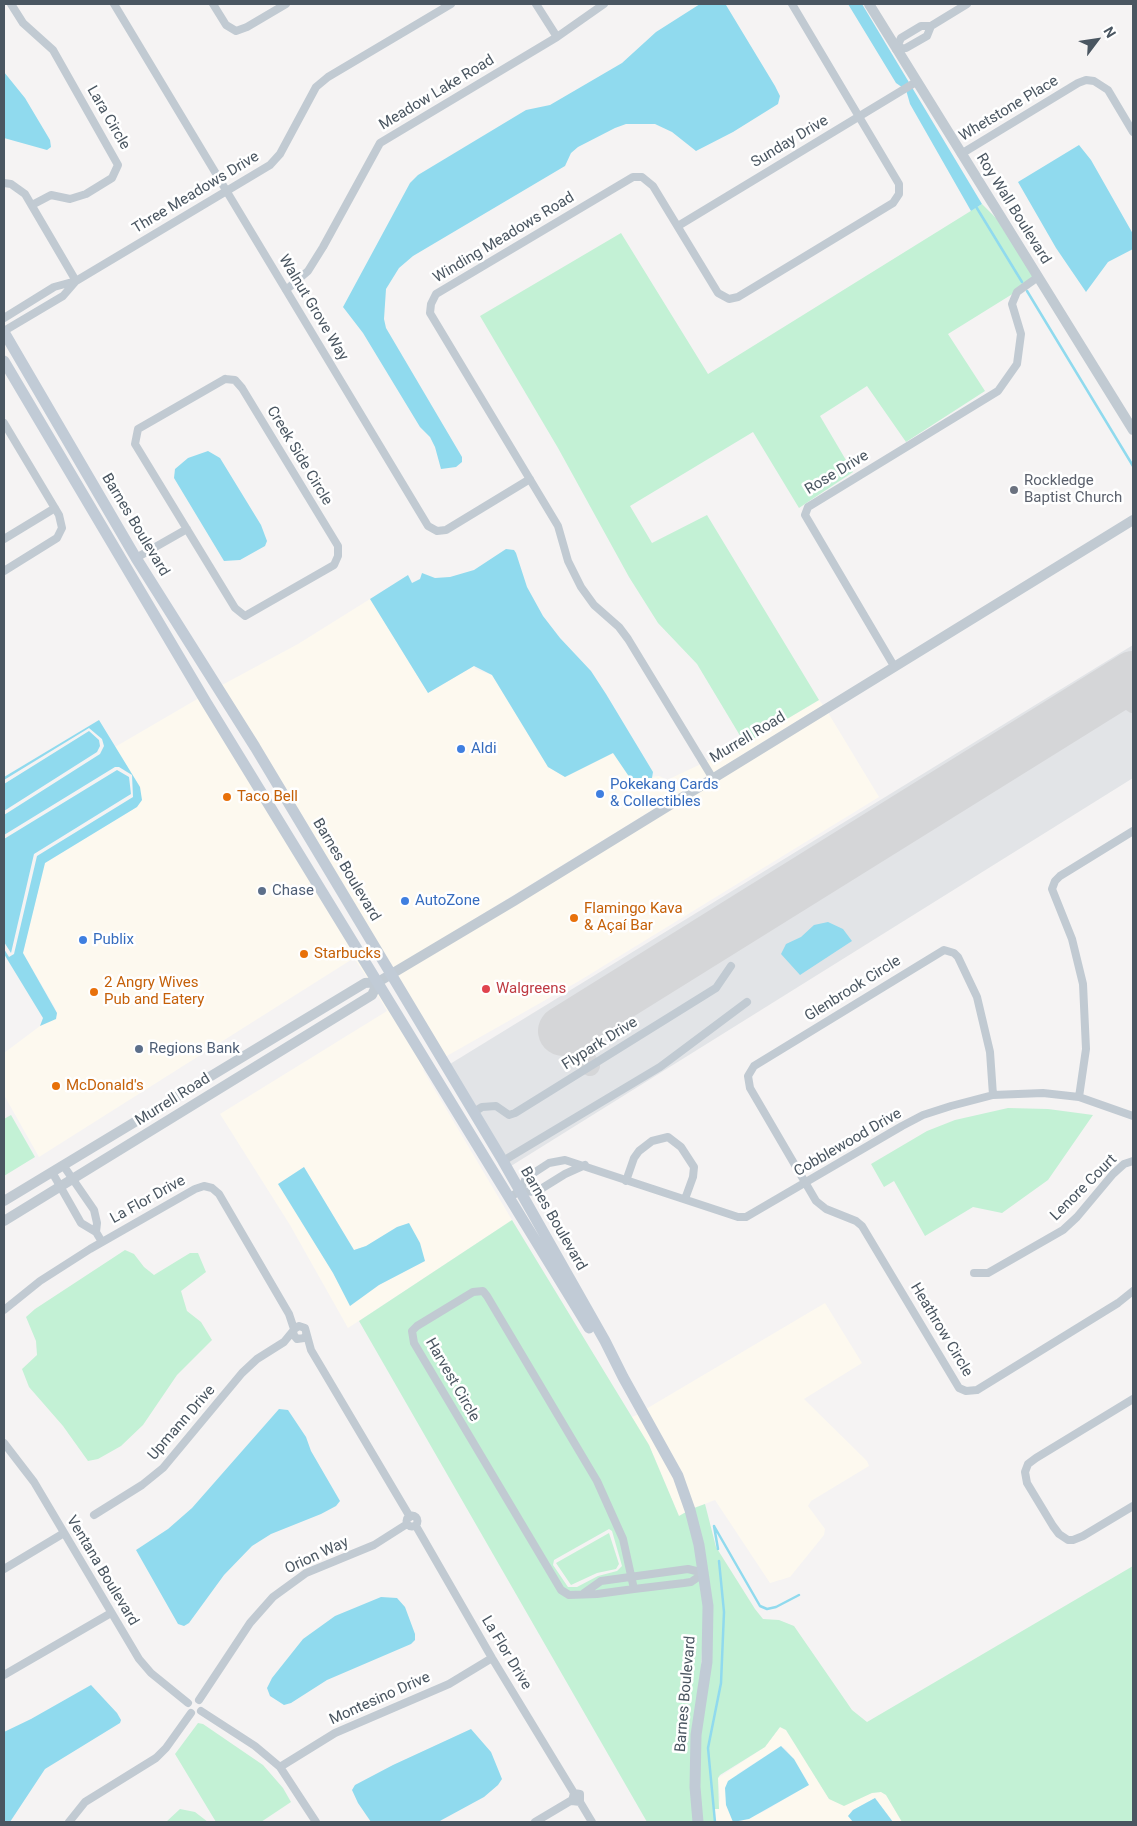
<!DOCTYPE html>
<html>
<head>
<meta charset="utf-8">
<style>
	body { margin:0 }
	#map { position:relative; width:1137px; height:1826px; overflow:hidden; background:#f5f3f3; font-family:Roboto,sans-serif }
	canvas { display:block }
	.frame { position:absolute; inset:0; border:5px solid #4a5661; pointer-events:none }
	.north { position:absolute; left:1072px; top:15px; width:50px; height:50px; -webkit-text-stroke:4px #fff; paint-order:stroke; rotate:59deg; font-size:14px; font-weight:700; line-height:20px; text-align:center; color:#4a5661 }
	.north::after { content:''; display:block; margin:auto; width:18px; height:22px; background:#4a5661; clip-path:polygon(50% 0,100% 100%,50% 72%,0 100%) }
</style>
</head>
<body>
<div id="map">
<canvas width="1137" height="1826"></canvas>
<div class="frame"></div>
<div class="north">N</div>
</div>
<script>
const ctx = document.querySelector('canvas').getContext('2d');
ctx.lineJoin = 'round';
function fillPath(path, color) { ctx.fillStyle = color; ctx.fill(path, 'evenodd'); }
const shape = rows => new Path2D(rows.map(r => 'M' + r).join(''));
function stroke(path, color, width, dash) { ctx.strokeStyle = color; ctx.lineWidth = width; ctx.lineCap = dash ? 'butt' : 'round'; ctx.setLineDash(dash || []); ctx.stroke(path); }
function drawText(font, color, halo, rows, align = 'center') {
  ctx.font = font + ' Roboto,sans-serif'; ctx.lineWidth = 5; ctx.setLineDash([]); ctx.textBaseline = 'middle'; ctx.strokeStyle = halo; ctx.fillStyle = color; for (const [text, x, y, turn = 0] of rows) {
    ctx.save(); ctx.translate(x, y); ctx.rotate((+turn || 0) * Math.PI / 180); ctx.textAlign = isNaN(turn) ? turn : align; if (halo) ctx.strokeText(text, 0, 0); ctx.fillText(text, 0, 0); ctx.restore();
  }
}
const commercial = shape([
	[370,599,428,693,474,666,475,669,492,675,548,767,565,777,613,753,635,779,659,776,667,780,718,756,741,738,745,744,819,700,823,705,393,969,301,813,222,685,298,644],
	[199,698,371,979,368,979,354,958,39,1157,4,1095,4,1053,40,1026,56,1018,57,1013,54,1006,23,953,45,863,137,807,140,787,115,747],
	[827,711,879,797,579,981,445,1057,396,975],
	[378,991,426,1068,423,1070,512,1220,348,1328,290,1225,220,1114,387,1011,377,994],
	[304,1167,354,1250,366,1246,397,1227,425,1261,379,1285,350,1305,333,1273,279,1184],
	[825,1303,862,1363,804,1399,867,1461,869,1466,811,1501,808,1506,825,1529,824,1535,790,1577,770,1583,715,1500,694,1508,646,1409],
	[639,1414,676,1482,686,1512,679,1516,649,1445,632,1417],
	[780,1727,786,1730,829,1799,881,1792,886,1795,902,1822,893,1822,875,1798,853,1810,848,1816,853,1822,739,1822,765,1811,795,1793,807,1780,786,1749,781,1746,737,1774,733,1822,737,1822,715,1822,714,1809,718,1809,720,1798,718,1778,765,1747]
]);
const airport = shape([
	[1133,645,1133,778,511,1166,450,1064]
]);
const green = shape([
	[982,204,997,219,1035,280,948,334,985,391,906,442,867,386,820,416,853,472,799,508,753,432,630,506,652,543,707,515,819,700,745,744,697,664,658,623,629,577,558,448,480,316,621,233,708,374],
	[1008,1108,1048,1109,1093,1115,1048,1180,1002,1213,973,1207,925,1236,894,1181,884,1187,871,1164,927,1131,955,1120],
	[11,1115,35,1157,4,1176,4,1119],
	[512,1220,649,1445,679,1516,686,1512,695,1546,704,1606,694,1822,647,1822,359,1321],
	[609,1529,612,1531,622,1566,617,1571,598,1576,577,1587,568,1587,553,1565,554,1560],
	[125,1250,134,1254,144,1267,154,1275,190,1253,198,1253,206,1272,181,1291,187,1311,201,1322,212,1340,177,1375,143,1425,121,1446,98,1459,88,1461,63,1426,29,1387,22,1369,37,1355,36,1341,26,1317,35,1309],
	[705,1504,716,1547,755,1609,763,1619,779,1620,794,1626,852,1710,867,1722,1133,1566,1133,1822,902,1822,886,1795,881,1792,872,1793,844,1806,829,1799,786,1730,780,1727,765,1747,720,1775,718,1778,719,1809,714,1809,715,1822,702,1822,699,1786,700,1735,711,1661,694,1508],
	[609,1533,619,1564,616,1569,597,1573,571,1585,556,1563],
	[198,1723,203,1724,263,1765,283,1788,291,1802,261,1822,216,1822,175,1754],
	[180,1809,195,1812,208,1822,166,1822]
]);
const water = shape([
	[700,4,726,5,775,86,780,96,778,104,733,132,696,151,672,132,655,124,626,124,615,128,578,147,571,153,565,166,413,256,399,268,386,289,384,319,386,328,462,457,462,462,456,467,441,469,435,447,430,437,420,427,363,333,343,307,410,183,418,175,526,110,550,105,622,63,656,32],
	[848,4,862,4,982,204,971,211,910,104,906,90,896,83],
	[4,72,25,98,50,140,51,147,47,150,4,138],
	[1079,145,1091,160,1133,234,1133,249,1108,262,1086,292,1056,248,1018,182],
	[208,451,220,458,261,525,267,541,265,546,240,560,224,561,174,478,175,469,188,458],
	[506,549,514,550,516,553,527,587,543,616,560,638,591,671,606,694,653,772,652,778,630,778,613,753,565,777,548,767,492,675,474,666,428,693,370,599,408,575,412,583,420,579,422,573,435,578,450,577,474,570],
	[99,720,140,787,142,800,137,807,45,863,23,953,57,1013,56,1019,40,1026,43,1018,4,954,4,949,9,957,14,954,37,856,133,797,132,775,119,767,115,767,4,835,4,815,100,754,104,746,102,739,89,728,4,780,4,777],
	[89,731,99,740,100,746,97,752,4,811,4,784],
	[117,770,129,777,131,794,34,854,11,953,4,942,4,839],
	[828,922,843,929,852,941,800,975,781,954,786,944,801,937,814,925],
	[304,1167,354,1250,366,1246,397,1227,409,1223,420,1243,425,1261,379,1285,350,1306,333,1273,278,1184],
	[279,1409,288,1410,306,1437,311,1451,340,1501,336,1506,321,1514,271,1534,252,1546,224,1575,189,1623,184,1626,178,1624,136,1550,168,1529,192,1508],
	[381,1597,397,1598,405,1607,415,1634,415,1640,411,1644,327,1680,291,1703,284,1705,270,1696,267,1688,272,1678,303,1639,335,1616],
	[91,1685,117,1713,121,1720,120,1723,45,1769,10,1822,4,1822,4,1732,31,1719],
	[471,1729,491,1752,502,1779,498,1785,484,1797,438,1822,371,1822,358,1803,352,1790,355,1785,393,1765],
	[781,1746,794,1759,809,1785,749,1819,733,1822,726,1805,725,1788,728,1781],
	[875,1798,893,1822,853,1822,848,1816,853,1810]
]);
const stream = shape([
	[975,205,1022,282],
	[1027,291,1133,466],
	[718,1549,714,1526,760,1606,767,1609,776,1607,799,1595],
	[715,1822,708,1748,721,1683,724,1612,719,1561]
]);
const taxiway = shape([
	[1123,682,1133,703],
	[568,1028,590,1066]
]);
const runway = shape([
	[563,1031,1133,676]
]);
const minor = shape([
	[11,4,23,23,53,50,118,165,112,178,86,194,70,199,51,195,32,205],
	[114,4,428,526,437,531,446,530,530,479],
	[213,4,226,25,236,31,247,27,286,4],
	[536,4,557,37],
	[931,26,927,36,906,48,896,49,901,38,921,26,931,26,967,4],
	[961,154,1078,83,1086,80,1094,81,1108,90,1133,132],
	[4,183,11,184,25,194,76,281],
	[678,226,916,82],
	[286,290,308,271,323,247,380,143,557,37,604,4],
	[4,318,54,287,76,281,270,165,280,154,316,87,328,77,451,4],
	[4,331,63,296,76,281],
	[225,379,235,380,242,388,338,546,338,556,334,565,245,616,235,608,135,444,138,429,225,379],
	[4,423,59,515,62,528,57,538,4,571],
	[4,539,55,508],
	[136,558,187,529],
	[894,666,805,515,808,507,998,391,1017,364,1021,334,1012,304,1017,292,1038,277],
	[712,777,628,639,619,627,594,605,581,587,568,561,558,526,430,313,431,304,436,294,633,177,642,177,653,186,718,293,729,299,738,297,893,203,899,194,899,184,792,4],
	[993,1095,990,1052,977,997,958,957,954,953,944,950,754,1066,748,1076,750,1088,816,1201,826,1209,856,1221,862,1226,959,1388,966,1391,977,1390,1118,1303,1133,1291],
	[1079,1097,1086,1049,1083,984,1072,939,1052,889,1055,881,1060,876,1133,831],
	[474,1112,482,1107,496,1106,509,1115,515,1113,716,988,731,966],
	[503,1161,660,1067,747,1002],
	[63,1165,94,1210,97,1223,96,1232,102,1242],
	[52,1172,81,1223,96,1232],
	[626,1181,634,1158,639,1151,652,1141,668,1137,681,1147,694,1167,693,1177,685,1199],
	[520,1191,536,1192,565,1174,585,1165],
	[510,1197,520,1191,526,1178,549,1163,565,1160,738,1217,746,1217,902,1126,923,1115,951,1106,993,1095,1043,1093,1079,1097,1133,1116],
	[974,1273,988,1273,1063,1230,1077,1217,1113,1174,1124,1164,1133,1161],
	[4,1310,40,1281,90,1249,195,1189,204,1186,212,1188,219,1194,289,1314,294,1329],
	[306,1335,304,1338,297,1339,293,1334,294,1329,299,1326,305,1328,311,1350,410,1517],
	[1133,1399,1036,1458,1028,1464,1025,1472,1027,1483,1053,1526,1059,1534,1068,1540,1073,1540,1083,1536,1133,1506],
	[4,1443,34,1482,139,1659,151,1673,188,1703],
	[94,1515,142,1485,163,1468,242,1373,257,1359,284,1342,293,1331],
	'406.5 1521a5.5 5.5 0 1 1 11 0a5.5 5.5 0 1 1-11 0Z',
	[416,1526,492,1658,574,1793],
	[4,1569,64,1533],
	[634,1589,623,1539,597,1481,487,1296,483,1291,473,1292,417,1326,412,1331,414,1343,561,1590,569,1595,597,1594,634,1589,684,1583,691,1582,704,1573],
	[584,1593,601,1581,688,1569,704,1573],
	[4,1675,111,1613],
	[199,1700,250,1623,273,1597,306,1573,374,1545,407,1524],
	[201,1711,255,1746,280,1767,316,1822],
	[280,1767,335,1733,449,1684,492,1658],
	[580,1802,572,1801,574,1793,580,1794,580,1802,592,1822],
	[69,1822,85,1802,156,1758,166,1748,191,1713],
	[535,1822,572,1800]
]);
const tertiary = shape([
	[869,4,1133,430],
	[4,1201,365,983,378,982,514,901,1133,520],
	[4,1221,372,995,378,982]
]);
const secondary = shape([
	[4,332,136,558,255,747,503,1161,605,1341,623,1377,678,1476,690,1510,699,1545,708,1606,707,1662,696,1735,695,1787,698,1822],
	[4,361,206,702,589,1328]
]);
const markers = [
	[1014,490,5,"#6b7280"],
	[461,749,5,"#3f7fe0"],
	[600,794,5,"#3f7fe0"],
	[227,797,5,"#e8710a"],
	[262,891,5,"#5c6f8a"],
	[405,901,5,"#3f7fe0"],
	[574,918,5,"#e8710a"],
	[83,940,5,"#3f7fe0"],
	[304,954,5,"#e8710a"],
	[486,989,5,"#e0444e"],
	[94,992,5,"#e8710a"],
	[139,1049,5,"#5c6f8a"],
	[56,1086,5,"#e8710a"]
];
const streetNames = [
	["Meadow Lake Road",437,93,-31],
	["Whetstone Place",1009,109,-31],
	["Lara Circle",108,118,60],
	["Sunday Drive",790,142,-31],
	["Three Meadows Drive",196,193,-31],
	["Roy Wall Boulevard",1013,209,58],
	["Winding Meadows Road",504,238,-31],
	["Walnut Grove Way",313,308,59],
	["Creek Side Circle",299,456,59],
	["Rose Drive",837,473,-31],
	["Barnes Boulevard",135,525,59],
	["Murrell Road",748,738,-31],
	["Barnes Boulevard",346,870,59],
	["Glenbrook Circle",853,989,-32],
	["Flypark Drive",600,1044,-32],
	["Murrell Road",173,1100,-32],
	["Cobblewood Drive",848,1143,-30],
	["Lenore Court",1084,1188,-45],
	["La Flor Drive",148,1200,-29],
	["Barnes Boulevard",553,1219,60],
	["Heathrow Circle",941,1330,59],
	["Harvest Circle",452,1380,60],
	["Upmann Drive",182,1423,-49],
	["Orion Way",317,1556,-25],
	["Ventana Boulevard",102,1571,59],
	["La Flor Drive",506,1653,59],
	["Barnes Boulevard",686,1694,-85],
	["Montesino Drive",380,1699,-24]
];
const worshipNames = [
	["Rockledge",1024,481],
	["Baptist Church",1024,498]
];
const shopNames = [
	["Aldi",471,749],
	["Pokekang Cards",610,785],
	["& Collectibles",610,802],
	["AutoZone",415,901],
	["Publix",93,940]
];
const foodNames = [
	["Taco Bell",237,797],
	["Flamingo Kava",584,909],
	["& Açaí Bar",584,926],
	["Starbucks",314,954],
	["2 Angry Wives",104,983],
	["Pub and Eatery",104,1000],
	["McDonald's",66,1086]
];
const serviceNames = [
	["Chase",272,891],
	["Regions Bank",149,1049]
];
const healthNames = [
	["Walgreens",496,989]
];
fillPath(commercial, '#fdf9ef');
fillPath(airport, '#e2e4e7');
fillPath(green, '#c3f1d5');
fillPath(water, '#90daee');
stroke(stream, '#90daee', 2.5);
stroke(taxiway, '#d5d6d8', 20);
stroke(runway, '#d5d6d8', 50);
stroke(minor, '#c1cad2', 8);
stroke(tertiary, '#c1cad2', 10);
stroke(secondary, '#c1cbd6', 11);
for (const [x, y, r, color] of markers) { const dot = new Path2D(); dot.arc(x, y, r, 0, 2 * Math.PI); ctx.fillStyle = color; ctx.fill(dot); stroke(dot, '#fff', 2); }
drawText('15px', '#4a5661', '#fff', streetNames);
drawText('15px', '#5b616d', '#fff', worshipNames, 'left');
drawText('15px', '#366cbe', '#fff', shopNames, 'left');
drawText('15px', '#c56008', '#fff', foodNames, 'left');
drawText('15px', '#4e5e75', '#fff', serviceNames, 'left');
drawText('15px', '#be3a42', '#fff', healthNames, 'left');
</script>
</body>
</html>
